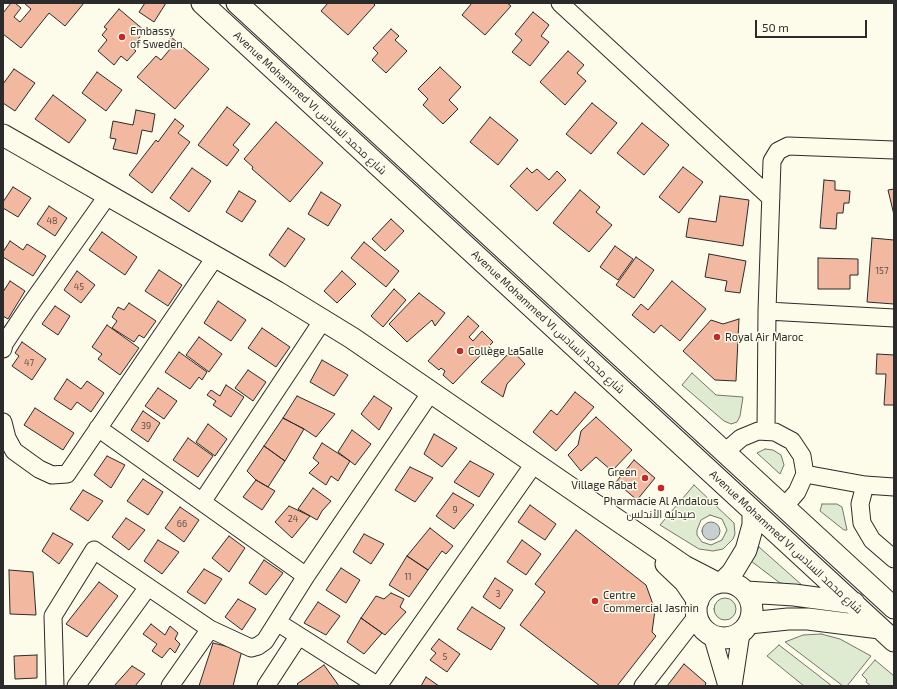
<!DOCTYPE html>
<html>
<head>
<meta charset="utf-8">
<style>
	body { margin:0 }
	#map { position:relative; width:897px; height:689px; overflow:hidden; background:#fdfbea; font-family:"Exo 2",sans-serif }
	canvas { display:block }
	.frame { position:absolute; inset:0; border:4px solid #2b2b2b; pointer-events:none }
	.scale { position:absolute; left:755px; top:20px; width:112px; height:18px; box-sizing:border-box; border:2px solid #2b2b2b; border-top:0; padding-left:5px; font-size:12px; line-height:14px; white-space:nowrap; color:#2b2b2b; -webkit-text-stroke:3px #fdfbea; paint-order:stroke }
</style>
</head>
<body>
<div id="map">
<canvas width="897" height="689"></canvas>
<div class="frame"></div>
<div class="scale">50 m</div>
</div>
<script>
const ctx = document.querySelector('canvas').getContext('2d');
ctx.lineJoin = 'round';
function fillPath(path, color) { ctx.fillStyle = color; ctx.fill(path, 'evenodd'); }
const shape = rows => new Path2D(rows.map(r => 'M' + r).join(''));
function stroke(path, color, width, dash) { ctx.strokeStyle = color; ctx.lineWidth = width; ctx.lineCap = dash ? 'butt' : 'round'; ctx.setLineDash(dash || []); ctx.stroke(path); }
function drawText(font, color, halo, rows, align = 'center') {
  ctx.font = font + ' "Exo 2",Cairo,sans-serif'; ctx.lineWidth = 3; ctx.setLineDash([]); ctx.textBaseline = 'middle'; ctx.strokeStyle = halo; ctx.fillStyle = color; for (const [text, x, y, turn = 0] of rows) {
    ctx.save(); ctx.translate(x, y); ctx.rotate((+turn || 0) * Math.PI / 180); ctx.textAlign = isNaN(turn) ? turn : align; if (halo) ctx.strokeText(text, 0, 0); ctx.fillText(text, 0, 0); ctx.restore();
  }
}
const green = shape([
	[692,373,716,395,743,397,740,416,737,422,731,424,724,421,682,385,692,373],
	[765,449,773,450,781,455,784,465,780,474,757,453,765,449],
	[694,485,734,523,735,534,733,539,723,549,713,551,699,549,660,525,694,485],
	[710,515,722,519,727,530,722,540,711,545,702,542,697,535,697,530,701,520,710,515],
	[822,504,837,504,842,507,847,530,844,530,820,511,822,504],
	[759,547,803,586,780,583,751,561,759,547],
	'714 609a11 11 0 1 1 22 0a11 11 0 1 1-22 0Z',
	[821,634,840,639,871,656,847,686,843,686,785,642,803,635,821,634],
	[779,645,832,686,804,686,767,656,779,645],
	[875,660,894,676,894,686,871,686,866,682,867,680,862,675,875,660]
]);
const water = shape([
	'702 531a9 9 0 1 1 18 0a9 9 0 1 1-18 0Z'
]);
const building = shape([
	[11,3,15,3,21,8,14,17,20,22,31,9,24,3,84,3,65,26,49,13,21,48,3,34,3,13,11,3],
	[145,3,166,3,154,22,139,12,145,3],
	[328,3,373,3,375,5,348,35,321,11,328,3],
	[472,3,507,3,511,6,485,35,462,15,472,3],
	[119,9,145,31,131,47,136,51,127,61,121,56,114,65,98,51,107,40,102,35,107,29,104,27,119,9],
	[533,12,549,25,541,36,549,42,530,66,512,52,522,40,515,34,533,12],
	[391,29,399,36,395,40,407,51,386,73,372,60,378,53,373,48,391,29],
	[171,37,209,69,175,109,137,77,156,56,161,60,171,48,165,44,171,37],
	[568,51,584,65,577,73,586,81,565,105,540,82,568,51],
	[440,67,461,87,449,100,458,109,443,124,423,105,428,99,418,89,440,67],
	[14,69,35,83,15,111,3,103,3,84,14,69],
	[97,72,122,90,106,111,82,93,97,72],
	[53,95,86,120,69,143,35,119,53,95],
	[592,103,617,123,591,154,566,134,592,103],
	[227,107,250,124,233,145,239,150,227,166,198,145,227,107],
	[136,110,155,114,152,132,142,130,137,154,113,149,116,139,110,138,113,121,133,125,136,110],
	[490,117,518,140,498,165,470,142,490,117],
	[175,119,184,126,178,133,190,142,152,193,129,175,156,140,158,142,175,119],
	[276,122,323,163,290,202,252,169,253,167,244,159,276,122],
	[642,123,669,145,644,175,617,153,642,123],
	[683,167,703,182,679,213,659,197,683,167],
	[192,168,211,181,189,212,170,198,192,168],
	[527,168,532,173,537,169,549,180,557,171,566,180,537,211,510,186,527,168],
	[824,180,835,181,835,190,850,191,849,203,844,203,843,213,837,213,836,229,820,228,824,180],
	[13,187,31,198,18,217,3,208,3,202,13,187],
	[894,189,894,215,888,190,894,189],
	[580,190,600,207,596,212,612,225,589,252,553,223,580,190],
	[239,191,256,201,242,222,226,212,239,191],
	[321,192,341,205,328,226,308,214,321,192],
	[720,196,749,200,743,246,686,237,689,218,716,222,720,196],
	[49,206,67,218,55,236,37,224,49,206],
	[391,219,404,231,385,251,372,239,391,219],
	[288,228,305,239,285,267,269,255,288,228],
	[102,232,137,257,125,275,89,250,102,232],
	[872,238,894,240,894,304,867,302,872,238],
	[10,241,23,250,27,244,46,256,33,276,3,257,3,252,10,241],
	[364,242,399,271,386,287,351,258,364,242],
	[615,246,633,259,618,280,600,267,615,246],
	[709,254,746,261,740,293,725,291,727,281,705,277,709,254],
	[636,257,654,270,634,298,616,285,636,257],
	[818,258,858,259,858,275,850,275,850,289,818,289,818,258],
	[159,270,182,285,168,306,145,291,159,270],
	[77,271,95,285,81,303,64,290,77,271],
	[342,271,356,284,337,303,324,291,342,271],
	[10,281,25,291,8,319,3,316,3,292,10,281],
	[672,281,706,309,680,341,661,325,654,333,632,315,641,304,648,310,672,281],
	[394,289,406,300,383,327,371,316,394,289],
	[419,293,445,313,435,326,432,320,407,342,389,324,419,293],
	[218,301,246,320,231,341,204,323,218,301],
	[129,303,156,321,144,338,139,335,134,342,112,328,117,321,112,317,118,307,124,310,129,303],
	[55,306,70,316,58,335,42,324,55,306],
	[468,316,479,326,469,337,473,341,482,331,493,342,453,384,443,375,445,371,441,368,439,370,428,361,468,316],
	[739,319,736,381,715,380,683,351,711,320,723,324,739,319],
	[107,325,139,348,120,375,98,359,102,354,92,347,107,325],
	[262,328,290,347,276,367,248,348,262,328],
	[199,337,222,354,209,372,186,355,199,337],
	[22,342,46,359,32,380,12,366,19,356,15,353,22,342],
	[512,350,525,364,507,384,503,397,481,382,512,350],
	[179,352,207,372,202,380,199,377,190,389,165,372,179,352],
	[877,354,894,355,894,405,884,405,886,374,876,374,877,354],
	[322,360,348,375,334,396,310,382,322,360],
	[248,370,266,382,253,401,235,388,248,370],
	[67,379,81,389,87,381,104,393,91,412,77,402,71,410,54,399,67,379],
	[226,385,244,397,231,417,213,405,216,401,207,395,211,390,220,396,226,385],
	[158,388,177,401,164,419,145,406,158,388],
	[575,392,594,407,556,451,533,432,551,410,557,415,575,392],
	[297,396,335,414,316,437,304,429,283,418,297,396],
	[374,396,392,408,379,430,361,414,374,396],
	[35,408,74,433,63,450,24,425,35,408],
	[143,411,160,423,148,442,131,430,143,411],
	[596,417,632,450,612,471,596,457,581,471,568,455,578,445,581,431,596,417],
	[283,418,304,429,285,461,264,446,283,418],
	[208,424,227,439,215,456,196,442,208,424],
	[352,430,371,444,355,465,338,452,352,430],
	[434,434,457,448,442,467,424,454,434,434],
	[188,438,213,456,198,477,173,460,188,438],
	[322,443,350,461,338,481,331,476,326,485,309,473,319,463,313,458,322,443],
	[264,446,285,461,268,487,256,480,247,471,264,446],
	[107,456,125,465,111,488,94,475,107,456],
	[634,460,655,478,637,500,616,482,634,460],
	[470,461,494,474,479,497,454,482,470,461],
	[410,467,433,478,415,502,395,490,410,467],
	[143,479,163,492,148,515,127,501,143,479],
	[256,480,275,491,262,510,243,497,256,480],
	[313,488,331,501,322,511,317,520,298,509,313,488],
	[83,490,103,501,88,521,70,509,83,490],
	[453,493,474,505,454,529,436,516,453,493],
	[530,505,556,524,545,540,518,522,530,505],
	[289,506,310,516,292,538,275,522,289,506],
	[180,507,199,520,184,542,165,528,180,507],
	[126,518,145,530,129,550,112,537,126,518],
	[430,528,453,546,446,554,442,551,428,570,407,556,430,528],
	[576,530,646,585,655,610,652,632,656,636,617,686,600,686,520,625,545,592,535,584,576,530],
	[53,533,73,544,59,564,42,551,53,533],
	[364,534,384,544,371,564,353,552,364,534],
	[229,536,245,548,229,572,212,558,229,536],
	[158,540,179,552,162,574,144,561,158,540],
	[522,540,541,554,526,575,507,562,522,540],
	[407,556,428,570,409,597,389,585,407,556],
	[264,560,283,573,266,595,249,583,264,560],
	[341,568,360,580,346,603,326,590,341,568],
	[204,569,222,579,205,604,187,592,204,569],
	[9,570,33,572,36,615,10,614,9,570],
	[495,578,513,590,500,609,483,597,495,578],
	[99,582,118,596,87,637,66,624,99,582],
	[391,593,404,599,400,607,406,612,385,635,361,618,376,596,384,599,391,593],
	[238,599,256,609,242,630,225,617,238,599],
	[318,602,340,616,326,635,304,623,318,602],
	[472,607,505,628,491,650,457,629,472,607],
	[361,618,382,633,364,654,347,642,361,618],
	[151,624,165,635,170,626,178,633,175,639,180,644,175,653,170,648,162,658,152,651,157,644,143,634,151,624],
	[439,639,460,654,447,672,430,660,436,653,431,649,439,639],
	[213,643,242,650,233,686,199,686,213,643],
	[37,655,37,678,15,679,14,656,37,655],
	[684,664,706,683,705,686,667,686,684,664],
	[324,665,339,686,299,686,297,684,324,665],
	[132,666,145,674,135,686,114,686,132,666],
	[426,677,439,686,421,686,426,677]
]);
const minor = shape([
	[560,3,771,198],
	[767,311,894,318],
	[3,349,4,344,28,308,108,195],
	[3,422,7,438,14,451,39,469,52,475,67,474,216,256],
	[98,428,306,576],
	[766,431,767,311,772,161,778,151,788,146,894,150],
	[725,452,741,438,758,431,775,432,792,441,802,456,805,474,797,492,784,507],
	[805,474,865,485,894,487],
	[865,485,860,504,862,523,872,540,894,559],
	[202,502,323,320],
	[277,622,378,686],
	[712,635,727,686],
	[55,686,53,616,94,550,210,629,251,648,258,646,265,641,306,576,431,392],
	[76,686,148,587],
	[170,686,210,629],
	[266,686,298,637],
	[378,686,534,464],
	[643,686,697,616],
	[733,686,741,633]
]);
const major = shape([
	[202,3,894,641],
	[237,3,894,608],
	[3,135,277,292,352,338,684,566,717,583],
	[666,564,685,582,698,601],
	[723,582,732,573,746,550,753,525,753,513],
	'696 610a28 28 0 1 1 56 0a28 28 0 1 1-56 0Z',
	[746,592,794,595,854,603],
	[749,623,788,619,808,619,880,628]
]);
const markers = [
	[122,37,4,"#c62828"],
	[717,337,4,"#c62828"],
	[460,351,4,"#c62828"],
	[645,478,4,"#c62828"],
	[661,488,4,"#c62828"],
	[595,601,4,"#c62828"]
];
const numberNames = [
	["48",52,221],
	["157",882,271],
	["45",79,287],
	["47",29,363],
	["39",146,426],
	["9",455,510],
	["24",293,519],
	["66",182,524],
	["11",408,577],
	["3",498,594],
	["5",445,657]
];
const poiNames = [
	["Embassy",130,31],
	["of Sweden",130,44],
	["Royal Air Maroc",725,337],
	["Collège LaSalle",468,351],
	["Green",637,472,"right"],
	["Village Rabat",637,485,"right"],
	["Pharmacie Al Andalous",661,501,"center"],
	["صيدلية الأندلس",661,514,"center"],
	["Centre",603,595],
	["Commercial Jasmin",603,608]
];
const streetNames = [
	["Avenue Mohammed VI شارع محمد السادس",310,103,43],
	["Avenue Mohammed VI شارع محمد السادس",548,322,43],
	["Avenue Mohammed VI شارع محمد السادس",786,542,43]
];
fillPath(green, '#deebd1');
stroke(green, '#74746e', 1);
fillPath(water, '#c7d0d0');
stroke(water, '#74746e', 1);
fillPath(building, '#f2b8a0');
stroke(building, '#2b2b2b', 1);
stroke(minor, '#2b2b2b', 19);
stroke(major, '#2b2b2b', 23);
stroke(minor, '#fdfbea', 17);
stroke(major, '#fdfbea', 21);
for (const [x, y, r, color] of markers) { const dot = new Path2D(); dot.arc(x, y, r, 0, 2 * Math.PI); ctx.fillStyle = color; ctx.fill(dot); stroke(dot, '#fdfbea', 1.5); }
drawText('9px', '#5d4e48', null, numberNames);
drawText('11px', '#2b2b2b', '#fdfbea', poiNames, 'left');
drawText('11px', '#2b2b2b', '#fdfbea', streetNames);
</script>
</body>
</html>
